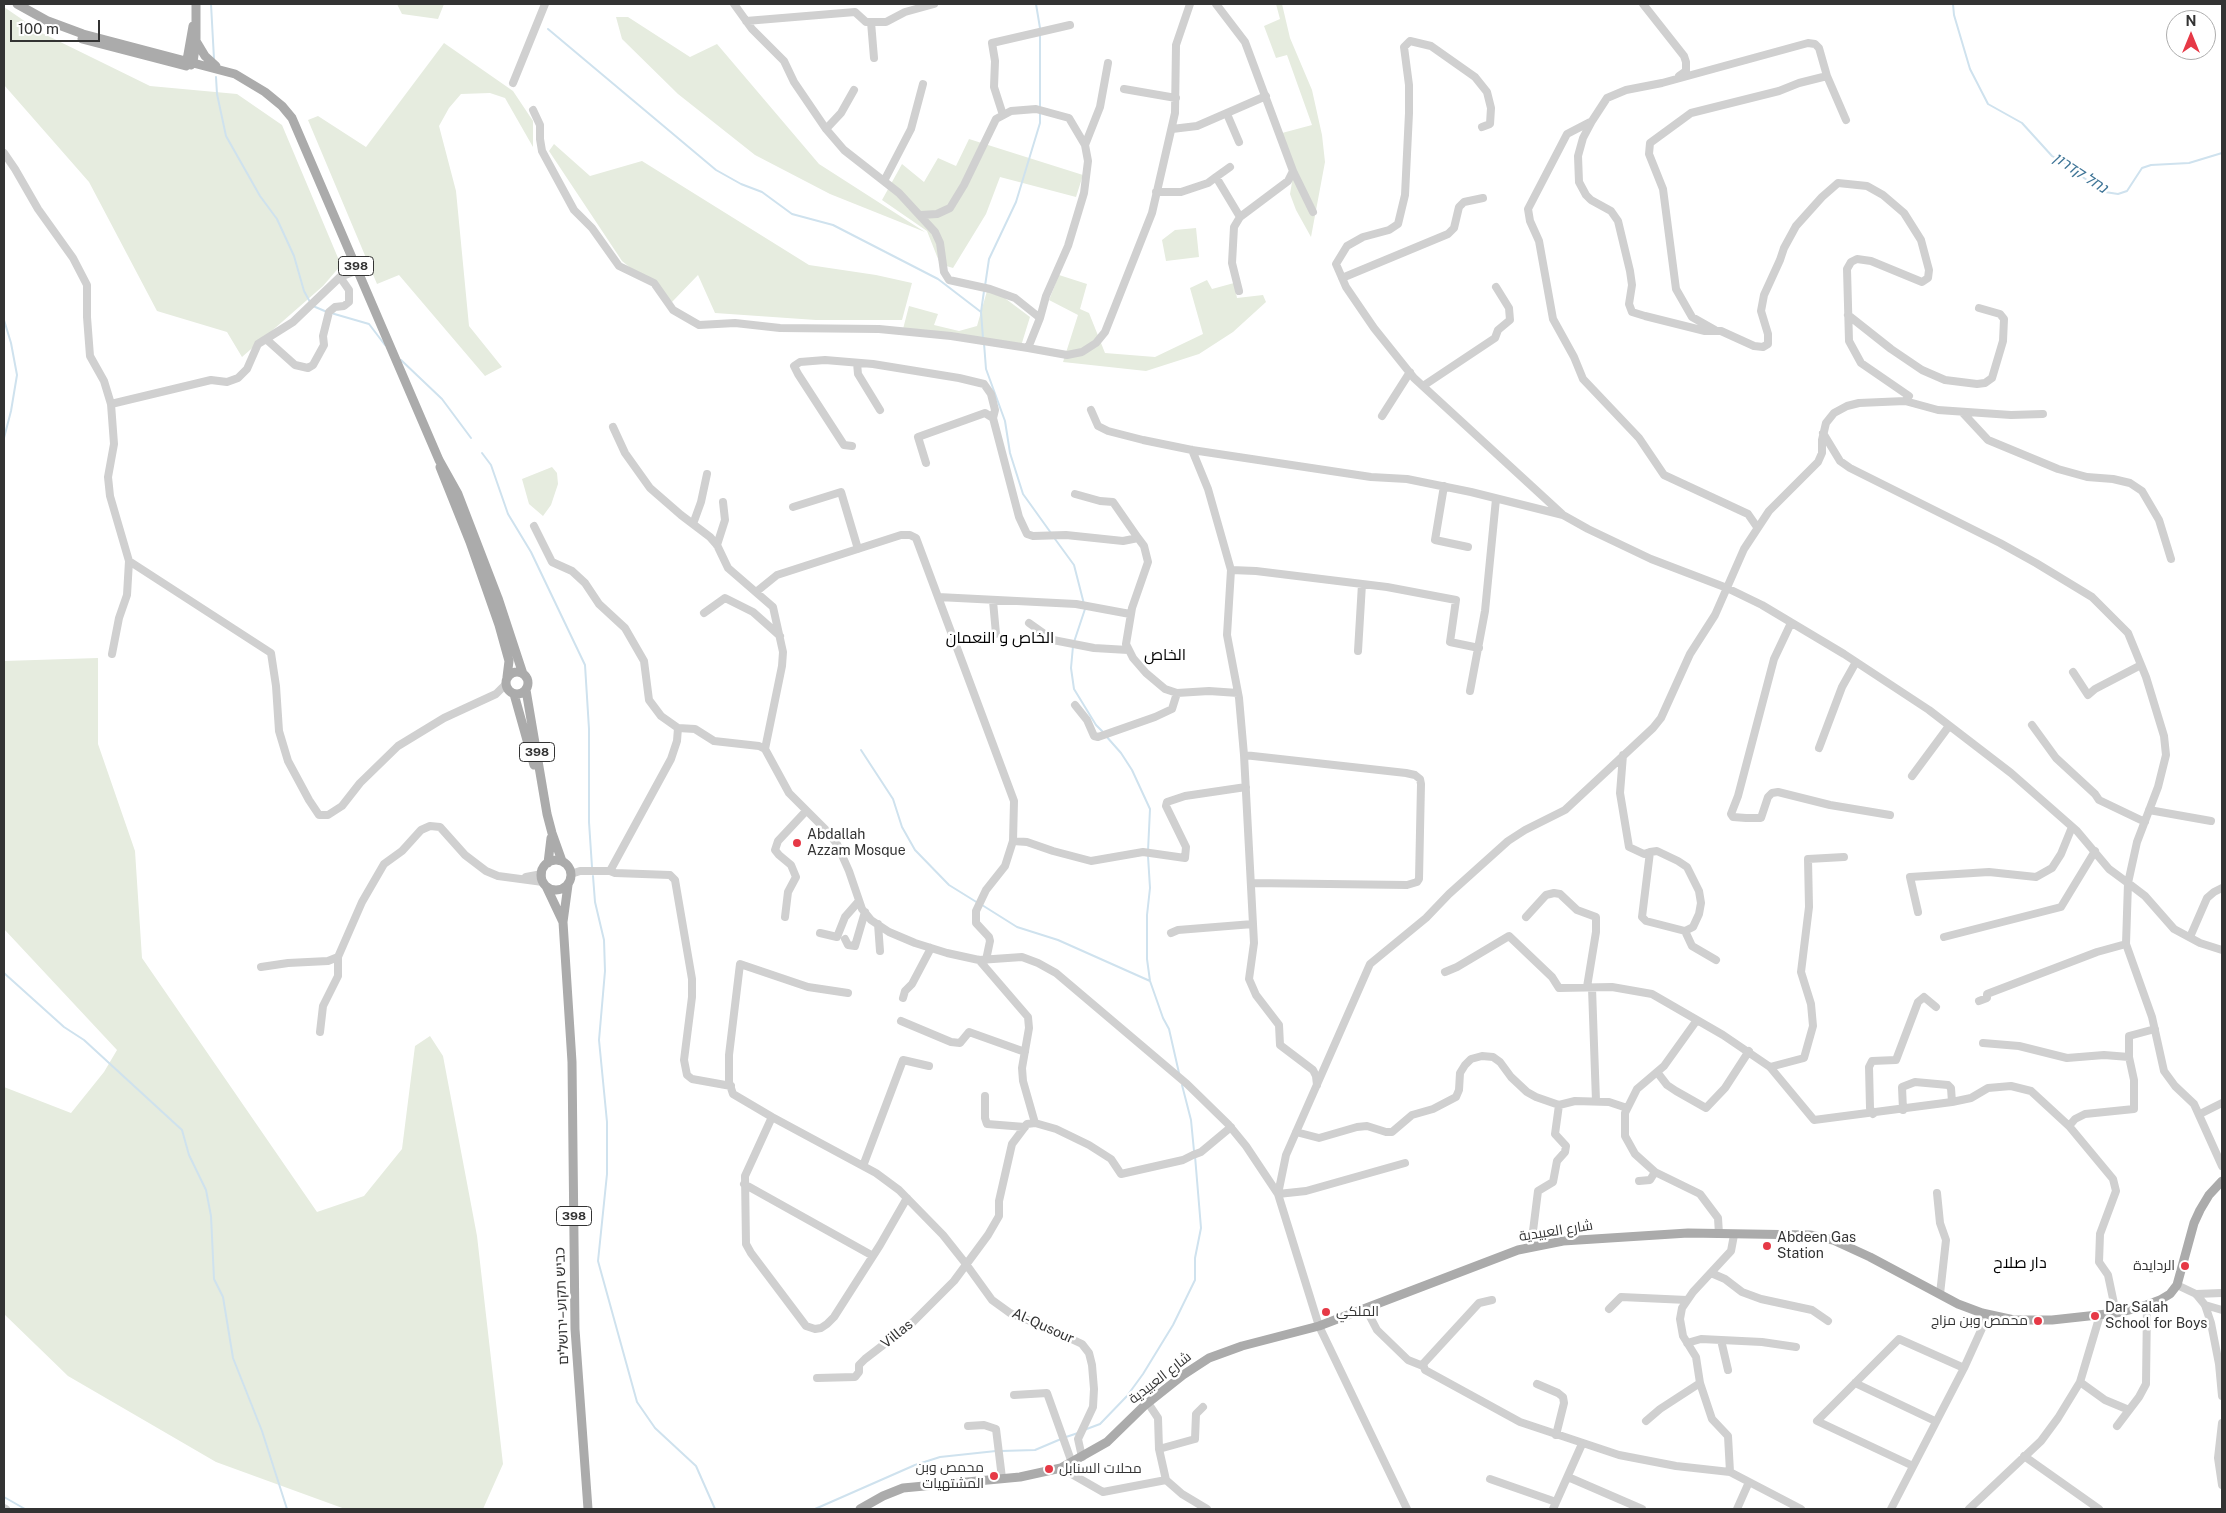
<!DOCTYPE html>
<html>
<head>
<meta charset="utf-8">
<style>
	body { margin:0 }
	#map { position:relative; width:2226px; height:1513px; overflow:hidden; background:#fff; font-family:"Public Sans",sans-serif }
	canvas { display:block }
	.frame { position:absolute; inset:0; border:5px solid #333; pointer-events:none }
	.north { position:absolute; left:2166px; top:10px; width:50px; height:50px; box-sizing:border-box; background:#fff; border:1px solid #adadad; border-radius:50%; rotate:0deg; font-size:14px; font-weight:700; line-height:20px; text-align:center; color:#333 }
	.north::after { content:''; display:block; margin:auto; width:18px; height:22px; background:#e63946; clip-path:polygon(50% 0,100% 100%,50% 72%,0 100%) }
	.scale { position:absolute; left:10px; top:20px; width:90px; height:22px; box-sizing:border-box; border:2px solid #333; border-top:0; padding-left:6px; font-size:15px; line-height:18px; white-space:nowrap; color:#333; -webkit-text-stroke:4px #fff; paint-order:stroke }
</style>
</head>
<body>
<div id="map">
<canvas width="2226" height="1513"></canvas>
<div class="frame"></div>
<div class="north">N</div>
<div class="scale">100 m</div>
</div>
<script>
const ctx = document.querySelector('canvas').getContext('2d');
ctx.lineJoin = 'round';
function fillPath(path, color) { ctx.fillStyle = color; ctx.fill(path, 'evenodd'); }
const shape = rows => new Path2D(rows.map(r => 'M' + r).join(''));
function stroke(path, color, width, dash) { ctx.strokeStyle = color; ctx.lineWidth = width; ctx.lineCap = dash ? 'butt' : 'round'; ctx.setLineDash(dash || []); ctx.stroke(path); }
function drawText(font, color, halo, rows, align = 'center') {
  ctx.font = font + ' "Public Sans",Cairo,"Noto Sans Hebrew",sans-serif'; ctx.lineWidth = 5; ctx.setLineDash([]); ctx.textBaseline = 'middle'; ctx.strokeStyle = halo; ctx.fillStyle = color; for (const [text, x, y, turn = 0] of rows) {
    ctx.save(); ctx.translate(x, y); ctx.rotate((+turn || 0) * Math.PI / 180); ctx.textAlign = isNaN(turn) ? turn : align; if (halo) ctx.strokeText(text, 0, 0); ctx.fillText(text, 0, 0); ctx.restore();
  }
}
const green = shape([
	[397,4,444,4,438,19,402,14],
	[1276,4,1282,4,1290,38,1312,90,1322,135,1325,162,1311,237,1296,210,1290,194,1292,182,1282,133,1312,125,1287,55,1276,58,1264,26,1280,19],
	[4,7,42,33,150,86,237,94,282,125,341,265,323,286,242,357,227,332,157,311,89,182,4,85],
	[616,17,628,17,690,57,717,44,819,164,925,232,830,194,755,155,678,94,622,39],
	[444,43,513,91,533,121,533,147,505,98,490,93,461,94,449,108,439,126,456,191,469,326,502,367,485,376,399,275,377,284,308,120,318,116,366,147],
	[969,139,1083,175,1076,197,1000,177,986,214,953,268,940,264,927,231,882,200,902,164,924,182,938,158,956,166],
	[554,144,590,176,642,161,809,265,876,275,912,283,902,320,816,320,715,313,698,275,672,302,622,261,549,151],
	[1196,228,1199,257,1166,261,1162,240,1175,230],
	[1059,275,1087,284,1080,309,1089,313,1105,353,1155,357,1203,334,1190,288,1207,280,1212,289,1234,283,1237,298,1263,295,1266,302,1233,332,1199,354,1146,371,1063,362,1078,315,1049,300],
	[987,291,1002,296,1030,317,1021,346,903,329,909,306,938,314,934,325,959,331,977,326],
	[552,467,557,473,558,484,551,505,543,516,529,504,522,479],
	[98,658,98,744,135,851,142,958,317,1212,364,1196,402,1149,415,1046,430,1036,443,1056,477,1236,503,1464,483,1509,345,1509,216,1462,68,1376,4,1314,4,1087,71,1113,104,1072,117,1050,4,929,4,661]
]);
const stream = shape([
	[211,4,214,59],
	[1036,4,1040,28],
	[1953,4,1954,15,1970,69,1988,104,2022,123,2052,156,2076,170,2081,176,2105,192,2118,194,2127,191,2142,168,2151,165,2189,163,2222,153],
	[548,29,716,170,741,184,762,192,792,214,833,225,938,279,981,312],
	[1040,33,1040,108],
	[216,77,217,94,226,136,260,196,277,219,294,256,304,291,310,302],
	[985,286,989,259,1016,202,1040,123,1040,113],
	[313,306,327,312],
	[331,313,369,324,385,345],
	[4,320,11,343,17,375,11,411,4,438],
	[983,338,981,312,984,291],
	[984,343,986,369,1005,421,1010,453,1023,494,1051,533],
	[401,360,442,399,471,438],
	[482,453,491,465,508,514,531,552,585,665,589,729,589,822,592,867],
	[1055,539,1074,565,1084,604],
	[1074,642,1085,609],
	[1073,646,1071,668,1074,689,1096,725,1103,732],
	[1106,736,1121,753,1132,770,1150,809,1148,851],
	[861,750,893,799,902,827,915,850,949,885,978,903],
	[1148,856,1150,888,1147,915,1147,959,1150,981,1163,1018,1169,1029,1179,1073],
	[593,876,595,902,604,940,605,971,599,1040,607,1122,607,1174,598,1261,637,1402,655,1428,696,1466,715,1509],
	[982,905,1017,927,1058,940,1150,981],
	[4,973,64,1027,84,1040,182,1130,189,1155,206,1190,211,1216,214,1279,223,1297,233,1358,262,1431,287,1509],
	[1182,1085,1191,1120,1194,1151],
	[1084,1430,1100,1424,1127,1396,1143,1374,1173,1325,1195,1280,1195,1258,1201,1228,1195,1156],
	[1066,1437,1078,1433],
	[1001,1451,1035,1450,1061,1439],
	[4,1497,25,1509],
	[815,1509,915,1465,940,1457,996,1451]
]);
const minor = shape([
	[1216,4,1245,42,1293,171,1313,212],
	[1643,4,1684,56,1686,62,1686,71,1679,76],
	[746,21,855,12,866,22,886,22,905,12,934,4],
	[871,22,874,58],
	[513,83,545,4],
	[1124,89,1176,98],
	[533,110,540,125,540,139,542,151,574,210,592,228,619,266,654,283,673,310,699,325,735,323,780,328,879,329,951,336,1028,348,1040,318,1015,298,990,289,949,280,944,272,940,243,935,232,899,193,844,150,826,129,794,82,784,61,752,29,734,4],
	[1227,114,1239,142],
	[1003,115,994,87,995,61,992,43,1070,25],
	[1592,121,1583,138,1578,156,1579,182,1586,195,1591,200,1611,211,1618,221,1630,271,1632,285,1629,304,1632,312,1645,316,1705,331,1721,331,1754,346,1763,347,1768,344,1768,334,1761,311,1764,295,1780,260,1784,248,1796,226,1822,197,1838,183,1867,186,1883,195,1904,213,1921,240,1929,270,1928,278,1922,282,1871,261,1857,259,1851,262,1847,269,1849,341,1861,363,1909,396,1905,401],
	[1482,127,1490,124,1491,108,1487,92,1475,77,1431,46,1410,41,1404,47,1409,85,1409,113,1405,195,1398,224,1389,230,1363,237,1347,246,1336,264,1346,287,1374,328,1414,378,1562,514],
	[826,129,841,113,854,90],
	[1172,129,1197,126,1266,96],
	[1085,145,1100,107,1108,63],
	[4,153,15,169,38,209,73,258,87,285,87,317,90,356,104,381,111,404,114,444,108,477,110,496,129,561,271,653,276,686,279,731,288,761,309,800,319,815,328,815,342,806,360,783,398,746,444,718,496,694,505,685],
	[1216,177,1230,167],
	[884,181,911,129,923,84],
	[1156,192,1181,192,1208,183,1216,177,1240,217],
	[921,215,937,214,950,208,964,185,996,119,1011,111,1036,109,1069,118,1085,145,1088,161,1084,193,1068,246,1046,296,1040,318],
	[1342,278,1448,234,1454,228,1459,207,1464,202,1483,198],
	[1239,291,1232,263,1234,227,1240,217,1288,181,1293,171],
	[1848,315,1891,349,1922,370,1945,380,1977,384,1985,383,1992,378,2003,341,2004,319,2000,314,1979,308],
	[1715,330,1692,317,1676,289,1663,189,1649,154,1650,143,1691,113,1779,91,1799,83,1827,76],
	[266,339,295,365,308,368,313,365,324,345,323,336,329,312,335,307,344,306,349,302,349,290,340,277],
	[1028,348,1067,355,1082,352,1096,343,1105,332,1152,213,1175,113,1176,45,1190,4],
	[857,363,858,374,880,410],
	[1423,386,1495,338,1498,330,1510,320,1509,308,1496,287],
	[111,404,211,380,227,382,238,378,247,369,258,344,293,322,340,277,358,270],
	[1091,410,1098,426,1108,431,1143,440,1192,450,1371,477,1407,479,1471,492,1563,515,1588,529,1651,559,1727,588,1762,605,1844,654,1929,710,2011,773,2077,831,2109,869,2128,883,2126,944,2152,1017,2164,1071,2175,1086,2194,1104,2222,1166],
	[1962,412,1988,440,2058,469,2087,477,2113,479,2130,483,2142,491,2159,520,2171,559],
	[1382,416,1410,372],
	[613,427,625,453,650,488,681,515,710,537,717,545,728,568,773,607,783,652,782,666,765,749],
	[1823,433,1840,461,1850,468,2000,543,2036,563,2092,597,2128,633,2146,677,2164,736,2166,755,2158,787,2137,842,2128,883,2145,896,2174,929,2200,943,2222,950],
	[852,446,844,445,798,374,794,366,800,362,825,360,873,364,959,378,984,384,991,394,995,410,993,418],
	[1192,450,1208,489,1231,570,1227,635,1239,698,1244,755,1254,943,1249,979,1256,995,1279,1025,1280,1045,1313,1070,1316,1076,1317,1085],
	[926,463,918,437,985,413,993,418,1019,517,1027,534,1033,536,1066,535,1123,541,1138,538,1144,546,1148,562,1132,608,1126,644,1133,658,1146,673,1165,689,1177,693,1209,691,1238,693],
	[1444,486,1435,540,1468,547],
	[1075,494,1100,501,1113,502,1138,538],
	[793,507,841,492,858,549],
	[693,524,701,502,707,474],
	[534,526,552,562,572,571,585,583,599,604,625,628,644,661,649,700,661,716,678,728],
	[1757,527,1748,514,1664,475,1639,438,1583,379,1574,357,1553,319,1539,241,1530,221,1528,209,1567,134,1592,121,1607,98,1626,90,1662,83,1808,43,1815,44,1819,48,1827,76,1846,120],
	[717,545,725,520,723,502],
	[1231,570,1256,571,1387,587,1456,600,1450,642,1479,648],
	[756,592,777,575,901,535,910,535,916,538,1014,801,1013,841,1005,866,986,890,976,911,976,923,989,937,990,941,986,960],
	[938,597,1076,604,1130,614],
	[993,601,996,634],
	[704,613,725,598,753,612,780,636],
	[1029,623,1053,640,1094,648,1128,650],
	[1791,623,1774,659,1738,796,1731,814,1733,817,1746,818,1761,818,1768,797,1772,793,1778,792,1830,805,1890,815],
	[1358,651,1362,584],
	[112,654,119,618,127,595,129,561],
	[2073,672,2088,695,2095,689,2141,665],
	[1470,691,1485,611,1496,499],
	[1075,705,1087,720,1094,736,1098,737,1155,717,1172,709,1177,693],
	[2032,725,2056,758,2095,794,2099,800,2145,822],
	[1819,748,1842,687,1856,662],
	[1244,755,1406,773,1415,775,1420,779,1421,784,1419,879,1417,882,1407,885,1251,883],
	[1623,755,1620,793,1629,847,1644,854,1650,852,1657,851,1678,861,1687,867,1699,891,1701,903,1699,914,1693,927,1685,931,1646,921,1642,917,1650,852],
	[1912,776,1949,726],
	[2149,810,2211,821],
	[1013,841,1027,842,1053,851,1091,861,1143,852,1185,858,1186,847,1166,806,1167,802,1185,796,1246,787],
	[610,871,615,873,670,875,675,880,692,979,692,997,684,1060,687,1075,692,1079,731,1086],
	[571,874,580,871,610,871,671,759,677,741,678,728,695,729,714,741,759,746,765,749,789,793,825,829,837,844,849,871,862,909,871,920,889,932,915,943,947,953,979,960,1022,957,1038,963,1056,973,1187,1084,1228,1124,1246,1146,1278,1194,1306,1191,1405,1163],
	[526,877,542,874],
	[1918,912,1910,877,1989,872,2036,877,2052,868,2061,854,2072,827],
	[785,917,788,892,796,877,791,865,779,855,775,850,778,841,806,811],
	[1526,917,1546,895,1554,893,1560,894,1577,910,1596,917,1596,932,1587,987],
	[878,924,880,951],
	[1685,931,1692,946,1716,960],
	[820,933,837,937,845,917,859,901],
	[1171,933,1178,930,1253,924],
	[1944,937,2061,907,2095,851],
	[2190,937,2207,898,2214,892,2222,888],
	[845,939,848,945,855,946,865,912],
	[261,967,288,963,328,961,338,957],
	[1445,972,1457,967,1509,936,1552,977,1559,988,1612,987,1652,994,1723,1035,1770,1067,1814,1120,1952,1102,1971,1098,1988,1088,2011,1086,2031,1091,2069,1126,2113,1179,2116,1191,2100,1234,2099,1262,2108,1275,2116,1313],
	[1592,988,1596,1101],
	[848,993,808,987,740,964,729,1055,729,1082,733,1094,772,1117,876,1173,899,1190,943,1235,966,1264,992,1300,1010,1313,1048,1328,1082,1344,1089,1353,1092,1365,1094,1389,1093,1407,1078,1439,1082,1457],
	[903,998,905,991,912,984,931,948],
	[1979,1001,1987,998,1987,994,2097,952,2126,944],
	[1697,1020,1664,1066,1637,1089,1625,1113,1625,1136,1635,1154,1655,1172,1700,1194,1718,1218,1719,1234],
	[901,1021,951,1042,960,1043,969,1032,1025,1052],
	[320,1032,323,1006,338,976,338,957,362,902,384,864,402,851,421,830,430,826,440,827,465,855,486,871,498,876,543,882],
	[1983,1043,2019,1046,2067,1058,2104,1055,2129,1057,2134,1080,2134,1109,2085,1114,2075,1119,2069,1126],
	[2129,1057,2129,1036,2155,1029],
	[1770,1067,1804,1058,1813,1026,1811,1004,1801,972,1809,907,1808,859,1844,857],
	[1657,1072,1667,1085,1676,1091,1706,1108,1725,1088,1749,1051],
	[985,1096,985,1118,987,1124,1025,1127],
	[1903,1110,1902,1087,1915,1082,1948,1085,1951,1088,1952,1102],
	[1873,1114,1870,1108,1869,1067,1872,1061,1896,1060,1918,1002,1924,997,1936,1007],
	[2200,1114,2222,1103],
	[772,1117,745,1176,746,1244,751,1253,806,1326,815,1329,821,1328,827,1324,834,1317,880,1245,907,1198],
	[1035,1123,1056,1129,1089,1145,1111,1159,1121,1174,1183,1160,1193,1155,1201,1152,1231,1127],
	[1296,1132,1319,1138,1357,1127,1367,1126,1386,1132,1392,1132,1412,1115,1433,1109,1456,1097,1459,1090,1460,1073,1465,1065,1471,1059,1482,1056,1493,1057,1500,1062,1511,1077,1527,1092,1536,1097,1559,1105,1575,1101,1609,1102,1627,1108],
	[863,1166,903,1060,929,1066],
	[1639,1181,1650,1180,1655,1172],
	[744,1184,873,1256],
	[1937,1193,1940,1223,1946,1240,1940,1294],
	[1531,1247,1538,1191,1553,1182,1557,1161,1565,1152,1566,1146,1555,1134,1559,1105],
	[1711,1273,1725,1279,1742,1292,1761,1299,1812,1310,1828,1321],
	[2177,1285,2196,1294,2205,1305,2211,1323,2219,1364,2222,1396],
	[2196,1294,2222,1293],
	[1492,1300,1479,1303,1468,1315,1423,1364,1425,1370,1520,1422,1619,1455,1676,1466,1730,1472,1801,1509],
	[2205,1305,2222,1310],
	[1366,1309,1377,1330,1408,1360,1423,1366],
	[1609,1309,1621,1297,1687,1300],
	[1721,1340,1728,1370],
	[1687,1343,1701,1339,1762,1342,1796,1347],
	[817,1378,855,1377,859,1372,859,1365,865,1359,913,1322,954,1281,988,1235,999,1216,999,1201,1012,1144,1027,1124,1035,1123,1023,1081,1022,1068,1029,1028,1028,1017,979,960],
	[2080,1382,2105,1400,2129,1410],
	[1855,1383,1935,1421],
	[1537,1384,1558,1393,1563,1397,1564,1403,1556,1435],
	[1014,1395,1047,1393,1072,1463],
	[1148,1403,1158,1418,1159,1449,1166,1480],
	[1646,1421,1660,1409,1700,1383],
	[2222,1423,2218,1458,2222,1485],
	[968,1426,984,1425,996,1429,1002,1478],
	[2117,1426,2139,1397,2146,1384,2147,1305],
	[1159,1449,1195,1439,1196,1414,1203,1407],
	[2024,1456,2099,1509],
	[1913,1466,1817,1421,1899,1339,1964,1368],
	[1061,1468,1103,1492,1166,1480,1182,1494,1207,1509],
	[1730,1472,1728,1436,1712,1419,1700,1383,1696,1357,1683,1336,1680,1319,1682,1308,1693,1292,1731,1251,1734,1235],
	[1568,1477,1642,1509],
	[1490,1479,1556,1502],
	[4,1508,6,1509],
	[1407,1509,1319,1326,1278,1194,1286,1155,1370,964,1426,918,1449,894,1508,841,1525,830,1565,810,1653,728,1661,718,1690,654,1715,615,1744,549,1769,511,1818,462,1822,453,1822,440,1826,423,1834,413,1847,406,1859,403,1905,401,1938,410,2011,415,2043,414],
	[1553,1509,1582,1444],
	[1737,1509,1749,1482],
	[1891,1509,1964,1368,1988,1315],
	[1969,1509,2041,1441,2058,1418,2080,1382,2100,1315]
]);
const major = shape([
	[17,4,53,24],
	[48,21,83,34,235,74,265,92,282,106,292,118,439,460,458,494,498,598,523,674],
	[82,39,186,66],
	[196,41,205,56,216,66],
	[188,65,187,60,193,26],
	[191,65,193,62,196,41,196,4],
	[440,467,470,542,499,625,509,661,507,677],
	'506 683a11 11 0 1 1 22 0a11 11 0 1 1-22 0Z',
	[526,690,547,814,552,833,562,861],
	[514,694,534,765],
	'541 875a15 15 0 1 1 30 0a15 15 0 1 1-30 0Z',
	[548,863,551,838],
	[568,885,563,922,572,1062,575,1329,588,1509],
	[546,886,563,922],
	[860,1509,883,1496,903,1488,1020,1477,1061,1468,1107,1442,1144,1406,1183,1375,1209,1358,1242,1346,1319,1326,1518,1250,1563,1241,1688,1233,1810,1235,1833,1240,1870,1257,1958,1304,1982,1313,2014,1320,2052,1320,2116,1313,2141,1307,2160,1300,2170,1294,2177,1285,2194,1223,2200,1210,2209,1195,2222,1181]
]);
const markers = [
	[797,843,5,"#e63946"],
	[1767,1246,5,"#e63946"],
	[2185,1266,5,"#e63946"],
	[1326,1312,5,"#e63946"],
	[2095,1316,5,"#e63946"],
	[2038,1321,5,"#e63946"],
	[1049,1469,5,"#e63946"],
	[994,1476,5,"#e63946"]
];
const shields = [
	[356,266,35],
	[537,752,35],
	[574,1216,35]
];
const shieldNames = [
	["398",356,266],
	["398",537,752],
	["398",574,1216]
];
const poiNames = [
	["Abdallah",807,835],
	["Azzam Mosque",807,851],
	["Abdeen Gas",1777,1238],
	["Station",1777,1254],
	["الردايدة",2175,1266,"right"],
	["Dar Salah",2105,1308],
	["School for Boys",2105,1324],
	["الملكي",1336,1312],
	["محمص وبن مزاج",2028,1321,"right"],
	["محمص وبن",984,1468,"right"],
	["المشتهيات",984,1484,"right"],
	["محلات السنابل",1059,1469]
];
const streetNames = [
	["شارع العبيدية",1556,1231,-9],
	["כביש תקוע–ירושלים",562,1306,-92],
	["Al-Qusour",1043,1326,24],
	["Villas",897,1334,-39],
	["شارع العبيدية",1160,1378,-38]
];
const waterNames = [
	["נחל קדרון",2080,173,33]
];
const quarterNames = [
	["الخاص و النعمان",1000,638],
	["الخاص",1165,655],
	["دار صلاح",2020,1263]
];
fillPath(green, '#e6ecdf');
stroke(stream, '#cfe2ee', 2);
stroke(minor, '#d0d0d0', 8);
stroke(major, '#ababab', 9);
for (const [x, y, r, color] of markers) { const dot = new Path2D(); dot.arc(x, y, r, 0, 2 * Math.PI); ctx.fillStyle = color; ctx.fill(dot); stroke(dot, '#fff', 2); }
for (const [x, y, w] of shields) { const box = new Path2D(); box.roundRect(x - w / 2, y - 9.5, w, 19, 4); ctx.fillStyle = '#fff'; ctx.fill(box); stroke(box, '#333', 1); }
drawText('bold 12px', '#333', null, shieldNames);
drawText('14px', '#333', '#fff', poiNames, 'left');
drawText('14px', '#333', '#fff', streetNames);
drawText('italic 15px', '#3f7597', '#fff', waterNames);
drawText('16px', '#000', '#fff', quarterNames);
</script>
</body>
</html>
